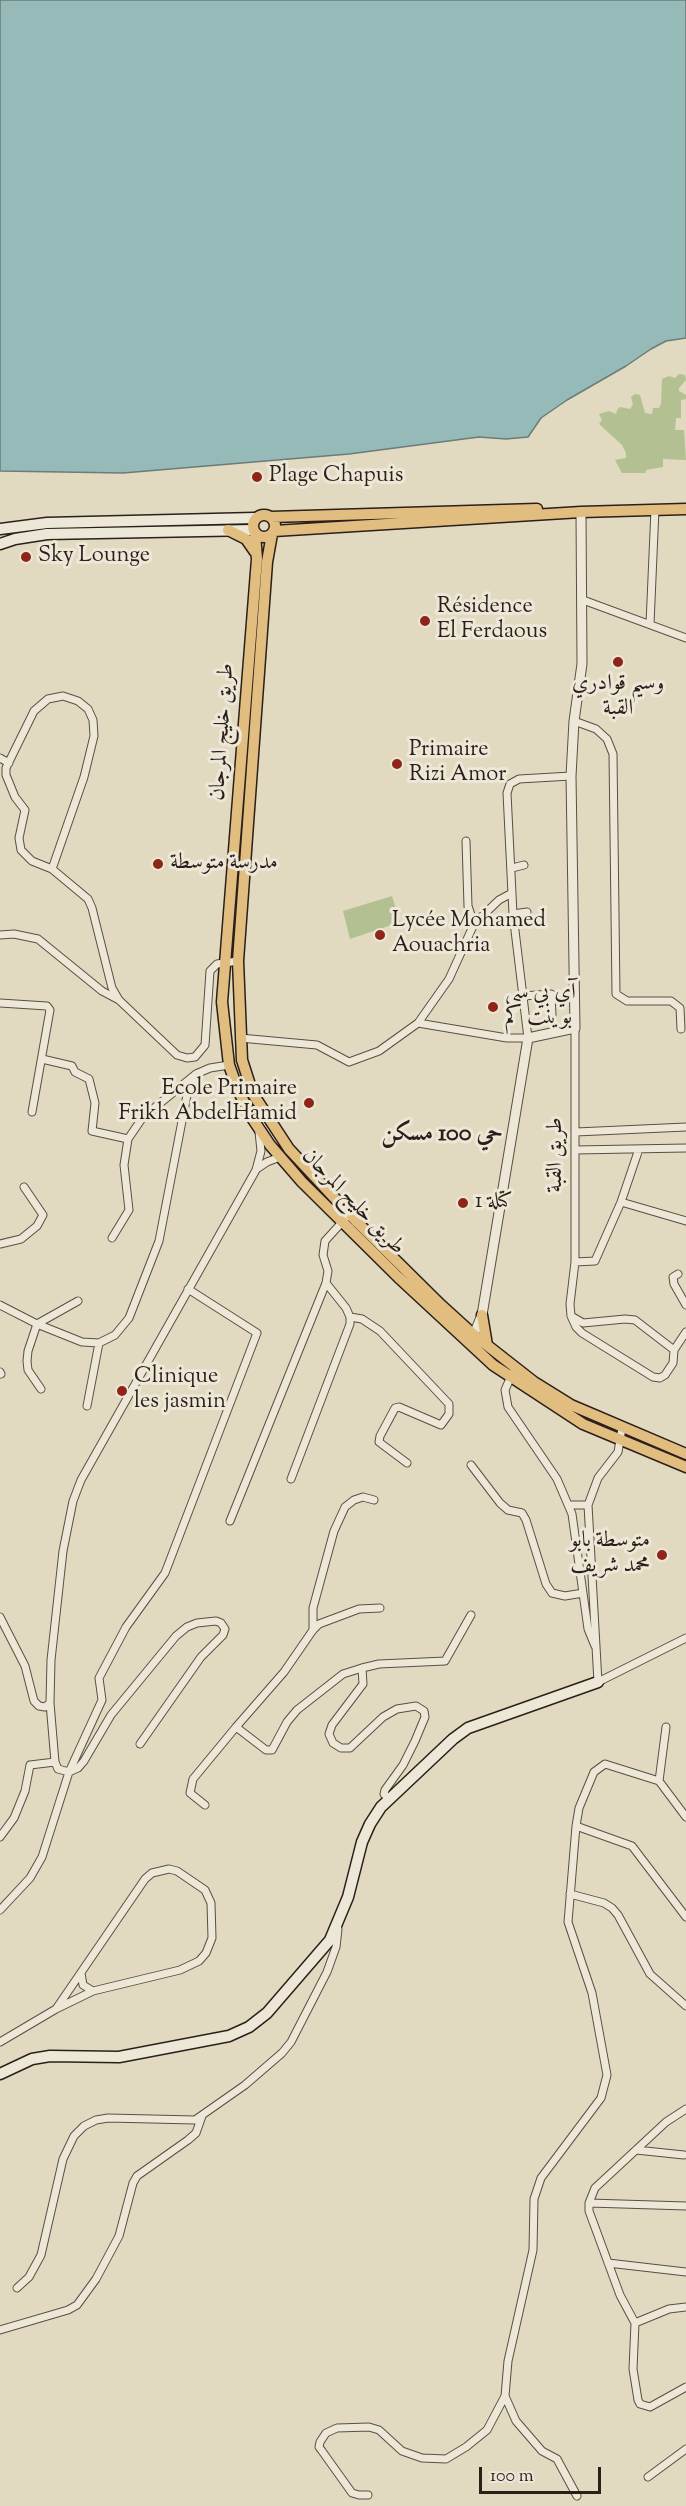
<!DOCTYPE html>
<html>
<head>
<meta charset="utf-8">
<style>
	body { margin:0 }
	#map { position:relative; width:686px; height:2506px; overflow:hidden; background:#e2dac0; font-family:"Sorts Mill Goudy",serif }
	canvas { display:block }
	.scale { position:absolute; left:479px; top:2467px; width:122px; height:27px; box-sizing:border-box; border:3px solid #2b1f1a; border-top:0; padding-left:8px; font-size:18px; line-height:21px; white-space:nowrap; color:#2b1f1a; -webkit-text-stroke:4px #ece7d6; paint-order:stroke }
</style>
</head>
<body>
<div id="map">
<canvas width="686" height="2506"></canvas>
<div class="scale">100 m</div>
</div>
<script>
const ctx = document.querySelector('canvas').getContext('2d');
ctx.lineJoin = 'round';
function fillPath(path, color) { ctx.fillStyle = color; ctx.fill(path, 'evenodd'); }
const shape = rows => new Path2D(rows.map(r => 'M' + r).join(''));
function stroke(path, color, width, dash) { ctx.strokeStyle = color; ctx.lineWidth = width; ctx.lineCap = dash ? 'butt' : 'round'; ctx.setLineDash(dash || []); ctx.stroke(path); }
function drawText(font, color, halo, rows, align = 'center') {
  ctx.font = font + ' "Sorts Mill Goudy",Amiri,serif'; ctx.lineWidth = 6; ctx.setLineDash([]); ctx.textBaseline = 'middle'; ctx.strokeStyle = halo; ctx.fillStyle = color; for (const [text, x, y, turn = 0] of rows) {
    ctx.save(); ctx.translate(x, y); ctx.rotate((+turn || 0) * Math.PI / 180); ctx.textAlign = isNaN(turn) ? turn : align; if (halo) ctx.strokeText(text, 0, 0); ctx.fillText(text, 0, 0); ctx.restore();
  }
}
const green = shape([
	[679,374,685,375,686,380,679,388,679,391,686,395,686,399,681,400,681,418,676,418,675,430,684,430,686,460,663,459,663,467,646,470,646,473,622,473,615,460,626,458,626,453,622,445,599,424,602,420,599,414,609,411,616,414,617,410,620,407,630,409,633,404,631,397,635,394,640,395,645,413,652,414,653,408,659,408,661,404,662,379,669,376,675,378],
	[392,896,400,922,350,939,343,911]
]);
const water = shape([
	[0,0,686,0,686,338,666,341,651,349,626,366,567,400,541,418,528,437,506,439,479,437,349,454,123,473,0,471,0,0]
]);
const minor = shape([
	[583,600,686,638],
	[650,624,655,509],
	[574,721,596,729,607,739,613,754,616,994,627,1001,671,1001,680,1008,681,1029],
	[0,758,9,763],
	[466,841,468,906,474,924],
	[512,868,524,865],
	[52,869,84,777,94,736,93,720,88,709,78,701,63,696,48,699,34,711,6,768,6,775,15,797,25,810,19,838,21,850,32,861,52,869,88,899,92,908,112,988,119,1000],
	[513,914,527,912],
	[0,935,14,934,38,939,102,991,119,1000,177,1055,187,1058,195,1057,205,1045,210,971,217,964,238,961],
	[523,996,551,994,552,1015],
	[0,1003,47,1006,50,1010,32,1112],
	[418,1023,507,1038,528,1038,513,914,507,793,510,784,519,779,571,776],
	[575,1028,575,1262,570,1304,571,1316,576,1327,582,1333,653,1377,660,1378,665,1375,673,1363,674,1350,686,1332],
	[240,1038,317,1045,349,1062,379,1051,418,1023,449,979,474,924,499,900,512,893],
	[42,1059,72,1066,75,1072,89,1079,95,1103,92,1131,128,1139],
	[576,1132,686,1127],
	[575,1150,686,1148],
	[258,1168,267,1162,280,1157],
	[621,1202,686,1221],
	[112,1238,129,1210,124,1165,128,1139,143,1117,196,1074],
	[0,1244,21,1239,37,1226,43,1215,24,1187],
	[575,1262,595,1261,621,1202,639,1149],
	[678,1274,673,1277,674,1284,686,1305],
	[0,1305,37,1324,82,1342,99,1343,115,1335,129,1318,159,1241,187,1095,196,1074,210,1068,229,1065],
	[571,1316,583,1323,625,1319,635,1320,674,1350],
	[350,1317,362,1319,380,1331,449,1404,449,1414,441,1425,399,1407,395,1408,380,1436,379,1442,407,1463],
	[0,1372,1,1374],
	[512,1374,505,1390,508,1407,557,1479,572,1514,588,1629,595,1646],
	[41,1389,28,1370,27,1361,28,1351,37,1324,78,1301],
	[87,1406,99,1343],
	[622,1428,618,1452,598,1478,588,1505,598,1682,686,1638],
	[471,1465,500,1503,508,1510,522,1513,526,1520,546,1584,552,1593,565,1596,583,1593],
	[291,1479,350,1324,350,1317,346,1308,326,1283],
	[569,1505,588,1505],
	[230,1521,326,1283,328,1271,323,1255,325,1241,345,1219],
	[0,1617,25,1666,34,1701,39,1706,45,1707,50,1703,51,1660,63,1551,73,1501,81,1480,256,1170,261,1151,259,1132],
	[313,1630,313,1608,334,1531,345,1507,354,1500,363,1497,374,1500],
	[362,1668,379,1664,445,1661,471,1615],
	[50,1703,55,1762,58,1769,69,1772,78,1768,84,1761,111,1715,176,1636,187,1627,197,1623,216,1621,221,1623,225,1629,223,1635,201,1657,140,1744],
	[236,1727,284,1672,313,1630,319,1624,359,1609,380,1608],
	[659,1781,686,1817],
	[205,1805,190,1793,193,1779,236,1727,266,1750,272,1750,287,1722,297,1710,343,1674,362,1668,363,1684,332,1725,329,1734,333,1743,341,1748,350,1748,383,1717,397,1709,416,1706,424,1711,425,1717,415,1741,403,1765,385,1790,384,1794,389,1799],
	[576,1826,632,1846,686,1917],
	[0,1837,14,1818,25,1791,30,1765,55,1762],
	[570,1894,604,1903,612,1908,618,1915,650,1974,686,2006],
	[0,1910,30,1878,42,1857,69,1772,102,1700,99,1678,126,1627,165,1573,257,1333,188,1289],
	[81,1973,83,1985,93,1991],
	[0,2042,56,2009,93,1991,180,1970,199,1961,206,1953,212,1938,211,1903,205,1890,177,1871,169,1869,152,1873,145,1879,56,2009],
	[686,2109,666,2122,595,2188,589,2203,589,2211,620,2295,635,2323,633,2369,638,2400,640,2404,650,2407,686,2387],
	[636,2150,684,2155],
	[589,2203,686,2206],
	[608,2263,686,2272],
	[17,2288,29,2277,41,2255,63,2159,74,2136,84,2126,96,2120,108,2118,195,2120,245,2085,282,2053,291,2042,327,1972,336,1947,338,1929],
	[635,2323,669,2309,686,2307],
	[0,2330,68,2310,77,2305,96,2279,119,2236,133,2183,137,2176,188,2140,196,2133,202,2116],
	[505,2396,516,2421,542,2451,557,2459,577,2496],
	[648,2477,686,2449],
	[368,2495,359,2495,352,2493,322,2451,319,2447,320,2442,326,2433,337,2428,369,2427,379,2430,402,2451,422,2458,446,2459,466,2447,487,2430,505,2396,508,2361,533,2250,534,2199,541,2178,601,2098,607,2075,592,1993,568,1922,576,1826,579,1808,594,1772,605,1764,659,1781,666,1727]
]);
const tertiary = shape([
	[472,1339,482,1315,528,1038,575,1028,571,776,574,721,582,664,581,512]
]);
const secondary = shape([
	[0,529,47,523,255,518],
	[0,544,15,539,47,534,253,530],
	[0,2074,32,2059,50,2056,119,2057,229,2036,249,2027,267,2013,330,1940,348,1897,362,1842,370,1824,381,1807,453,1739,468,1728,598,1682]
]);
const primary = shape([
	'253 526a11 11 0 1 1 22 0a11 11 0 1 1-22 0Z',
	[271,517,537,509],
	[228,530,246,539,255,552],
	[274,531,581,512,686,509],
	[255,534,257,559,222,1002,229,1065,238,1090,252,1118,270,1145,302,1182,398,1277,493,1365,583,1424,686,1467],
	[272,534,267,562,238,961,242,1060,253,1094,289,1149,357,1222,441,1305,474,1335,534,1382,571,1405,686,1454],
	[482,1315,487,1345]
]);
const markers = [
	[257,477,6,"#8f2418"],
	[26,557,6,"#8f2418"],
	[425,621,6,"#8f2418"],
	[618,662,6,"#8f2418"],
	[397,764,6,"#8f2418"],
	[158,864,6,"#8f2418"],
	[380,935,6,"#8f2418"],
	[493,1007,6,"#8f2418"],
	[309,1103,6,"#8f2418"],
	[463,1203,6,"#8f2418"],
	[122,1391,6,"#8f2418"],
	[662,1555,6,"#8f2418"]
];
const poiNames = [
	["Plage Chapuis",269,477],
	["Sky Lounge",38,557],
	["Résidence",437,608],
	["El Ferdaous",437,633],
	["وسيم قوادري",618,685,"center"],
	["القبة",618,710,"center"],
	["Primaire",409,751],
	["Rizi Amor",409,776],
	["مدرسة متوسطة",170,864],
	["Lycée Mohamed",392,922],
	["Aouachria",392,947],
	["آي بي سي",505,994],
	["بوينت كم",505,1019],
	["Ecole Primaire",297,1090,"right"],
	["Frikh AbdelHamid",297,1115,"right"],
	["كتلة 1",475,1203],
	["Clinique",134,1378],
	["les jasmin",134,1403],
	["متوسطة بابو",650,1542,"right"],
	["محمد شريف",650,1567,"right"]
];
const streetNames = [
	["طريق خليج المرجان",224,732,-86],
	["طريق القبة",557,1155,-90],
	["طريق خليج المرجان",352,1203,46]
];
const neighbourhoodNames = [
	["حي 100 مسكن",442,1136]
];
fillPath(green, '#b3c092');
fillPath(water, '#96bab8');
stroke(water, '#6b7c79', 1.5);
stroke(minor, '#594e44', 9);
stroke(tertiary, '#594e44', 11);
stroke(secondary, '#2b1f1a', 13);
stroke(primary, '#2b1f1a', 13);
stroke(minor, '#ece7d6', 7);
stroke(tertiary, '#ece7d6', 9);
stroke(secondary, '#ece7d6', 10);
stroke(primary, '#e1bd80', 10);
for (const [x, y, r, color] of markers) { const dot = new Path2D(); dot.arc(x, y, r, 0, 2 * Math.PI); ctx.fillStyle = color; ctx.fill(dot); stroke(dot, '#ece7d6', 2); }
drawText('22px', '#2b1f1a', '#ece7d6', poiNames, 'left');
drawText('22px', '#2b1f1a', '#ece7d6', streetNames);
drawText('bold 24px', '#2b1f1a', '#ece7d6', neighbourhoodNames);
</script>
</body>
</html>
